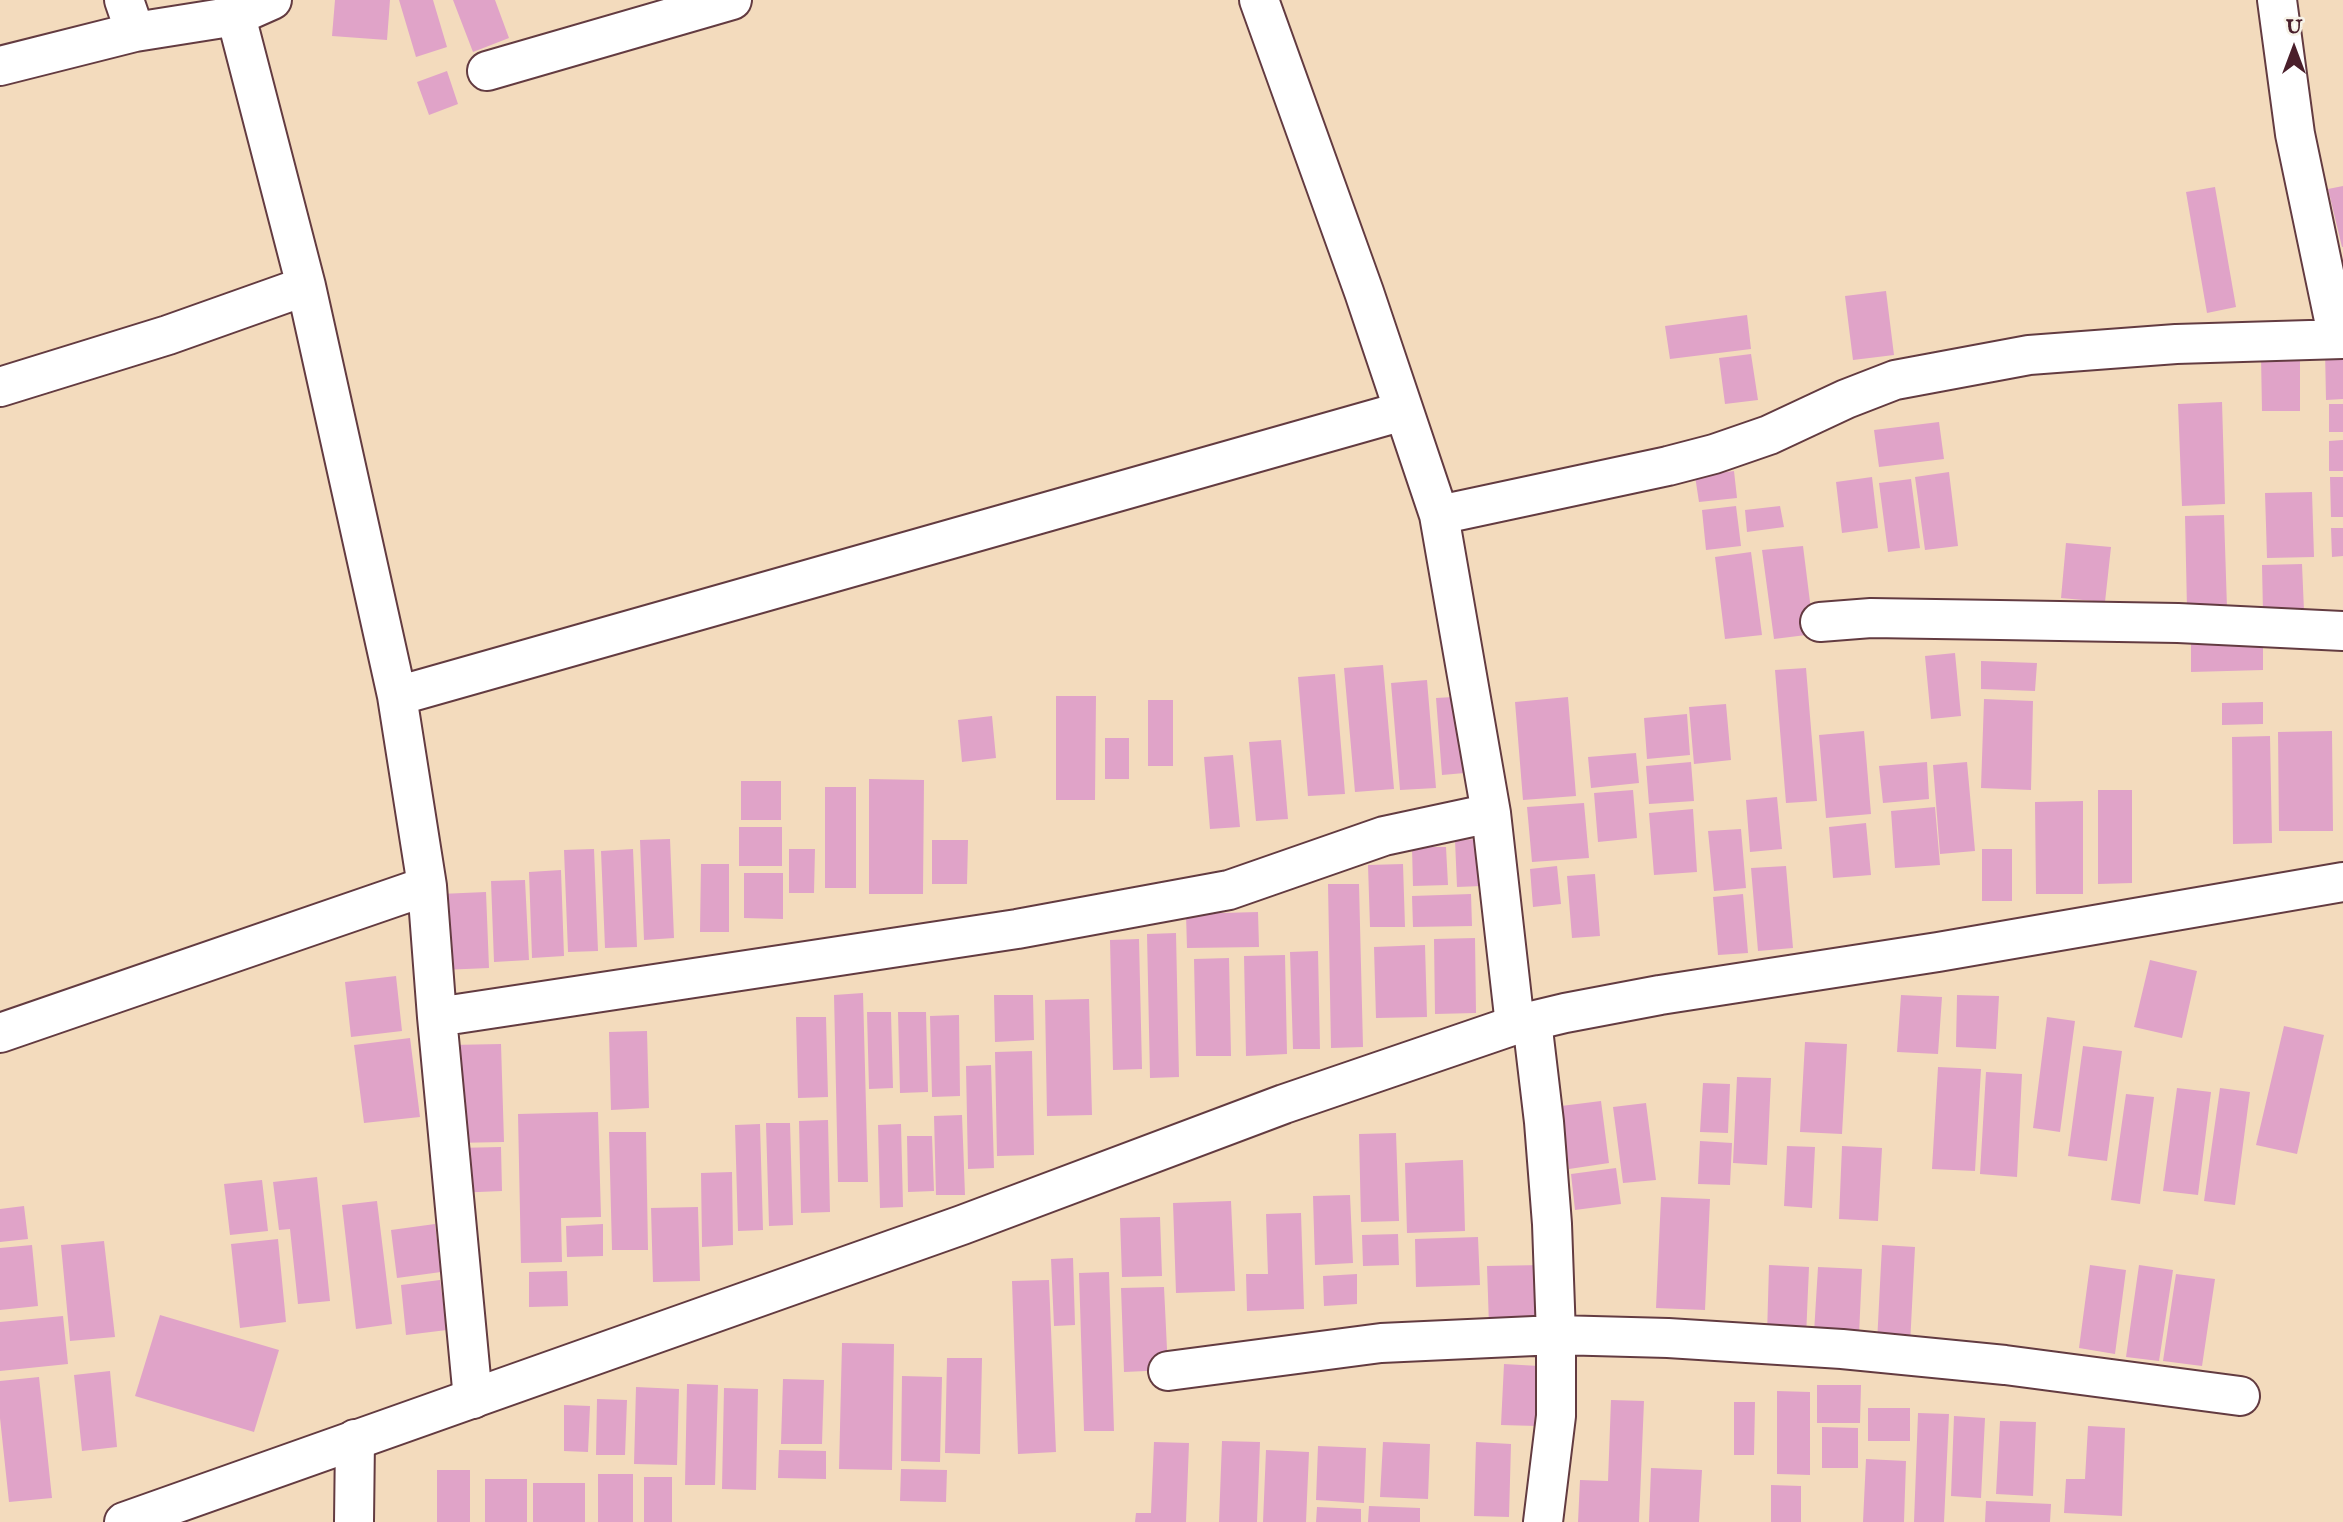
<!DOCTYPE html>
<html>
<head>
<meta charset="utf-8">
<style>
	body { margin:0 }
	#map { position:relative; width:2343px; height:1522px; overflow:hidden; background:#f3dbbd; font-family:"IM FELL English",serif }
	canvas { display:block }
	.north { position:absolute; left:2259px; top:14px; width:70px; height:70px; -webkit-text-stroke:5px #f7f3e8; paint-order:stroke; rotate:0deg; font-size:19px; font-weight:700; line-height:28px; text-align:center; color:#4a1f2b }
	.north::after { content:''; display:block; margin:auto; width:24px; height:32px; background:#4a1f2b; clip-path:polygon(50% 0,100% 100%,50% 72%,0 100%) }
</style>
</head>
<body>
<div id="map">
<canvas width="2343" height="1522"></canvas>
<div class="north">U</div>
</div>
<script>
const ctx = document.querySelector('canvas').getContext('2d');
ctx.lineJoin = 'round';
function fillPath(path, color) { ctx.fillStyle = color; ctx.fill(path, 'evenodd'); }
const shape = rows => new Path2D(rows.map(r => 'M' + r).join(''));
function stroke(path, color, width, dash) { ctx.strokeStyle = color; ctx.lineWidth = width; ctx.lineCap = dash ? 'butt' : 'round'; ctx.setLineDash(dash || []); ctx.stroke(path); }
const building = shape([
	[335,0,390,0,387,40,332,36],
	[399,0,433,0,447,47,416,57],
	[453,0,495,0,509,38,473,52],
	[447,71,458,104,429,115,417,82],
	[2343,186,2343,247,2342,247,2328,189],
	[2215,187,2236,307,2207,313,2186,192],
	[1886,291,1894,355,1853,360,1845,296],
	[1747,315,1751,349,1670,359,1665,326],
	[2343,348,2343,399,2326,400,2325,349],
	[1751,354,1758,400,1725,404,1719,358],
	[2261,356,2300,356,2300,411,2262,411],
	[2222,402,2225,504,2182,506,2178,404],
	[2329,404,2343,404,2343,432,2329,432],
	[1939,422,1944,459,1879,467,1874,430],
	[2343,440,2343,471,2329,471,2329,441],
	[1734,471,1737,498,1699,502,1695,476],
	[1949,472,1958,546,1925,550,1915,477],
	[1872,477,1878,528,1842,533,1836,482],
	[2330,477,2343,477,2343,517,2331,517],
	[1911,479,1920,548,1888,552,1879,483],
	[2312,492,2314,557,2267,558,2265,493],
	[1736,506,1741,546,1706,550,1702,510],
	[1780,506,1784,527,1747,532,1745,510],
	[2224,515,2227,608,2187,609,2185,516],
	[2331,528,2343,528,2343,556,2332,557],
	[2066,543,2111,547,2105,602,2061,598],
	[1803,546,1814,634,1774,639,1762,550],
	[1751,552,1762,635,1725,639,1715,557],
	[2302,564,2304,611,2263,613,2262,565],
	[2191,633,2263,633,2263,670,2191,672],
	[1955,653,1961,716,1931,719,1925,656],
	[1981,661,2037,663,2035,691,1981,689],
	[1383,665,1394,789,1355,792,1344,668],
	[1806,668,1817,801,1786,803,1775,670],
	[1335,674,1345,794,1308,796,1298,677],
	[1427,680,1436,788,1400,790,1391,683],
	[1056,696,1096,696,1095,800,1056,800],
	[1470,696,1476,772,1442,775,1436,698],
	[1568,697,1576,796,1523,800,1515,702],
	[1984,699,2033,701,2031,790,1981,788],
	[1148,700,1173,700,1173,766,1148,766],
	[2263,702,2263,724,2222,725,2222,703],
	[1726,704,1731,760,1694,764,1689,707],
	[1687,714,1690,755,1647,759,1644,718],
	[992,716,996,758,962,762,958,720],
	[1864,731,1871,814,1826,818,1819,735],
	[2332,731,2333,831,2279,831,2278,732],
	[2270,736,2272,843,2233,844,2232,737],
	[1105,738,1129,738,1129,779,1105,779],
	[1281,740,1288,819,1256,821,1249,742],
	[1636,753,1639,783,1591,788,1588,757],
	[1233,755,1240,827,1210,829,1204,757],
	[1691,762,1694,801,1649,804,1646,766],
	[1927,762,1929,799,1883,803,1879,766],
	[1967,762,1975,851,1940,854,1933,765],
	[869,779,924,780,923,894,869,894],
	[741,781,781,781,781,820,741,820],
	[825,787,856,787,856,888,825,888],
	[1633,790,1637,838,1598,842,1594,793],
	[2098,790,2132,790,2132,883,2098,884],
	[1777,797,1782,849,1750,852,1746,800],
	[2083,801,2083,894,2036,894,2035,802],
	[1584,803,1589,858,1532,862,1527,807],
	[1935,807,1940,865,1895,868,1891,811],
	[1693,809,1697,872,1654,875,1649,813],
	[1866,823,1871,875,1833,878,1829,827],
	[739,827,782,827,782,866,739,866],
	[1741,829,1746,888,1714,891,1708,831],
	[670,839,674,938,644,940,640,840],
	[1480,839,1481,886,1457,887,1455,840],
	[932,840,968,840,967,884,932,884],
	[1412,847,1446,847,1448,885,1413,886],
	[594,849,598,951,568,952,564,850],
	[633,849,637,947,605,948,601,851],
	[789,849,815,849,814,893,789,893],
	[1982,849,2012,849,2012,901,1982,901],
	[701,864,729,864,729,932,700,932],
	[1403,864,1405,927,1370,927,1368,865],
	[1557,866,1561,904,1533,907,1530,869],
	[1786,866,1793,948,1758,951,1751,868],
	[561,870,564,956,532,958,529,872],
	[744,873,783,873,783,919,744,918],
	[1595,874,1600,936,1572,938,1567,876],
	[525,880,529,960,494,962,491,881],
	[1328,884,1359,884,1363,1047,1331,1048],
	[486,892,489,968,442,970,440,894],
	[1471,894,1472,926,1413,927,1412,896],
	[1743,894,1748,953,1718,955,1713,897],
	[1258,912,1259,947,1187,948,1186,914],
	[1176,933,1179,1077,1150,1078,1147,934],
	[1475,938,1476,1013,1435,1014,1434,939],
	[1139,939,1142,1069,1113,1070,1110,940],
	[1425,945,1427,1017,1376,1018,1374,947],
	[1318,951,1320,1049,1293,1049,1290,952],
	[1285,955,1287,1054,1246,1056,1244,956],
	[1229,958,1231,1056,1196,1056,1194,959],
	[2150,960,2197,971,2182,1038,2134,1027],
	[396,976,402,1031,351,1037,345,982],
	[863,993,868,1182,838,1182,834,995],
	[994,995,1033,995,1034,1040,995,1042],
	[1901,995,1942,997,1938,1054,1897,1052],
	[1957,995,1999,996,1996,1049,1956,1047],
	[1089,999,1092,1115,1047,1116,1045,1000],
	[867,1012,891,1012,893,1088,869,1089],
	[898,1012,926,1012,928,1092,900,1093],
	[959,1015,960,1096,932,1097,930,1016],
	[796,1017,826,1017,828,1097,798,1098],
	[2047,1017,2075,1021,2060,1132,2033,1128],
	[2284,1026,2324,1035,2297,1154,2256,1145],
	[647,1031,649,1108,611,1110,609,1032],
	[410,1038,420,1117,364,1123,354,1045],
	[1805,1042,1847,1044,1842,1134,1800,1132],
	[501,1044,504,1142,453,1143,451,1045],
	[2083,1046,2122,1051,2107,1161,2068,1156],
	[1032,1051,1034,1155,997,1156,995,1052],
	[991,1065,994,1168,968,1169,966,1066],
	[1938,1067,1981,1069,1975,1171,1932,1169],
	[1986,1072,2022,1074,2017,1177,1980,1174],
	[1737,1077,1771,1078,1767,1165,1733,1163],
	[1703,1083,1730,1084,1728,1133,1700,1132],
	[2177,1088,2211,1092,2198,1195,2163,1191],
	[2220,1088,2250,1092,2235,1205,2204,1201],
	[2126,1094,2154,1097,2140,1204,2111,1200],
	[1601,1101,1609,1163,1569,1169,1561,1106],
	[1646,1103,1656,1180,1623,1183,1613,1107],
	[598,1112,601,1217,561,1218,562,1262,521,1263,518,1114],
	[962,1115,965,1195,936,1195,934,1116],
	[828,1120,830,1212,801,1213,799,1121],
	[766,1123,790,1123,793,1225,769,1226],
	[760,1124,763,1230,738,1231,735,1125],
	[901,1124,903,1207,880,1208,878,1125],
	[609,1132,646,1132,648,1250,612,1250],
	[1396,1133,1399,1221,1361,1222,1359,1134],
	[907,1136,932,1136,934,1191,908,1192],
	[1700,1141,1732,1143,1730,1185,1698,1184],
	[1787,1146,1815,1147,1812,1208,1784,1206],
	[1842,1146,1882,1148,1878,1221,1839,1219],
	[501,1147,502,1191,455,1193,455,1148],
	[1463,1160,1465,1231,1407,1233,1405,1163],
	[1616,1168,1621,1204,1575,1210,1571,1174],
	[732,1172,733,1245,702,1247,701,1173],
	[317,1177,330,1301,298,1304,290,1229,279,1230,273,1182],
	[262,1180,268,1231,230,1235,224,1184],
	[1350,1195,1353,1263,1315,1265,1313,1196],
	[1661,1197,1710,1199,1705,1310,1656,1308],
	[377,1201,392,1324,356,1329,342,1205],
	[1231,1201,1235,1291,1176,1293,1173,1203],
	[24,1206,28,1239,0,1242,0,1209],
	[698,1207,700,1281,653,1282,651,1208],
	[1301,1213,1304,1309,1247,1311,1246,1274,1268,1274,1266,1214],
	[1160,1217,1162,1276,1122,1277,1120,1218],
	[435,1224,441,1272,397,1278,391,1230],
	[603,1224,603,1256,567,1257,566,1226],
	[1398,1234,1399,1265,1363,1266,1362,1235],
	[1478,1237,1480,1285,1416,1287,1415,1239],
	[278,1239,286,1322,240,1328,231,1244],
	[104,1241,115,1337,70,1341,61,1245],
	[32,1245,38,1306,0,1310,0,1248],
	[1882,1245,1915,1247,1910,1345,1877,1343],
	[1073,1258,1075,1325,1054,1326,1051,1259],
	[1543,1265,1545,1324,1489,1326,1487,1266],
	[1769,1265,1809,1267,1806,1337,1767,1335],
	[2090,1265,2126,1270,2115,1354,2079,1348],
	[2139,1265,2173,1270,2159,1361,2126,1357],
	[1818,1267,1862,1269,1859,1335,1814,1333],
	[567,1271,568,1306,529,1307,529,1272],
	[1109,1272,1114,1431,1084,1431,1079,1273],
	[1357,1274,1357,1304,1324,1306,1323,1276],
	[2176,1274,2215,1279,2202,1366,2163,1361],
	[440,1280,447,1330,406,1335,401,1285],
	[1049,1280,1056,1452,1018,1454,1012,1281],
	[1164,1287,1168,1370,1124,1372,1121,1288],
	[160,1315,279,1350,254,1432,135,1396],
	[63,1316,68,1364,0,1371,0,1322],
	[842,1343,894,1344,892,1470,839,1469],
	[947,1358,982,1358,980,1454,945,1453],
	[1504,1364,1539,1366,1537,1426,1501,1425],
	[110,1371,117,1447,82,1451,74,1375],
	[902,1376,942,1377,940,1462,901,1461],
	[39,1377,52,1498,9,1502,0,1418,0,1381],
	[783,1379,824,1380,822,1444,781,1444],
	[687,1384,718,1385,715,1485,685,1485],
	[1817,1385,1861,1385,1860,1423,1817,1423],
	[636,1387,679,1389,677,1465,634,1464],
	[724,1388,758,1389,756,1490,722,1489],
	[1777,1391,1810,1392,1810,1475,1777,1474],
	[597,1399,627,1400,625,1455,596,1455],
	[1611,1400,1644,1401,1639,1522,1578,1522,1580,1480,1608,1481],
	[1734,1402,1755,1402,1754,1455,1734,1455],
	[564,1405,590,1406,588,1452,564,1451],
	[1868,1408,1910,1408,1910,1441,1868,1441],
	[1918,1413,1949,1414,1944,1522,1914,1522],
	[1954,1416,1985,1418,1981,1498,1951,1496],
	[2000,1421,2036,1422,2033,1496,1996,1494],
	[2088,1426,2125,1428,2122,1516,2064,1513,2066,1479,2085,1479],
	[1822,1427,1858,1428,1858,1468,1822,1468],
	[1222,1441,1260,1442,1257,1522,1219,1522],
	[1154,1442,1189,1443,1186,1522,1135,1522,1136,1513,1151,1513],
	[1383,1442,1430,1444,1428,1499,1380,1497],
	[1476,1442,1511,1444,1509,1517,1474,1516],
	[1318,1446,1366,1448,1364,1503,1316,1500],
	[779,1450,826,1451,826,1479,778,1478],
	[1266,1450,1309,1452,1306,1522,1263,1522],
	[1866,1459,1906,1461,1904,1522,1863,1522],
	[1651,1468,1702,1470,1699,1522,1649,1522],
	[901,1469,947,1470,946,1502,900,1501],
	[437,1470,470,1470,470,1522,437,1522],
	[598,1474,633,1474,633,1522,598,1522],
	[644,1477,672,1477,672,1522,644,1522],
	[485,1479,527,1479,527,1522,485,1522],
	[533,1483,585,1483,585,1522,533,1522],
	[1771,1485,1801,1486,1801,1522,1771,1522],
	[1986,1501,2051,1504,2050,1522,1985,1522],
	[1369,1506,1420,1508,1420,1522,1368,1522],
	[1317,1507,1361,1509,1361,1522,1316,1522]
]);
const minor = shape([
	[124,0,135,32,236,16,272,0],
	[1259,0,1364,292,1439,515,1491,813,1515,1025],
	[2277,0,2295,134,2338,339],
	[236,16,306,286,397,696,427,886,437,1017,473,1399],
	[0,66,135,32],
	[487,71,732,0],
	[0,387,168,335,306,286],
	[1439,515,1668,466,1714,454,1769,435,1846,399,1895,380,2029,355,2176,344,2343,339],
	[1820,622,1871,618,2000,620,2178,623,2343,631],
	[397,696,1403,411],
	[437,1017,1017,929,1229,890,1384,836,1491,813],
	[1532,1021,1544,1122,1552,1224,1556,1335,1556,1416,1543,1522],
	[0,1033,427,886],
	[1168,1371,1381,1343,1556,1335,1668,1338,1842,1349,2005,1365,2240,1396],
	[354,1522,355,1439]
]);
const tertiary = shape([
	[124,1522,962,1225,1284,1104,1515,1025,1565,1013,1660,995,1938,952,2343,882]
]);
fillPath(building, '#e0a3c8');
stroke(minor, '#633b41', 42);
stroke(tertiary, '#633b41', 42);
stroke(minor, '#fff', 38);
stroke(tertiary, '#fff', 38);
</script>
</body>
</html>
